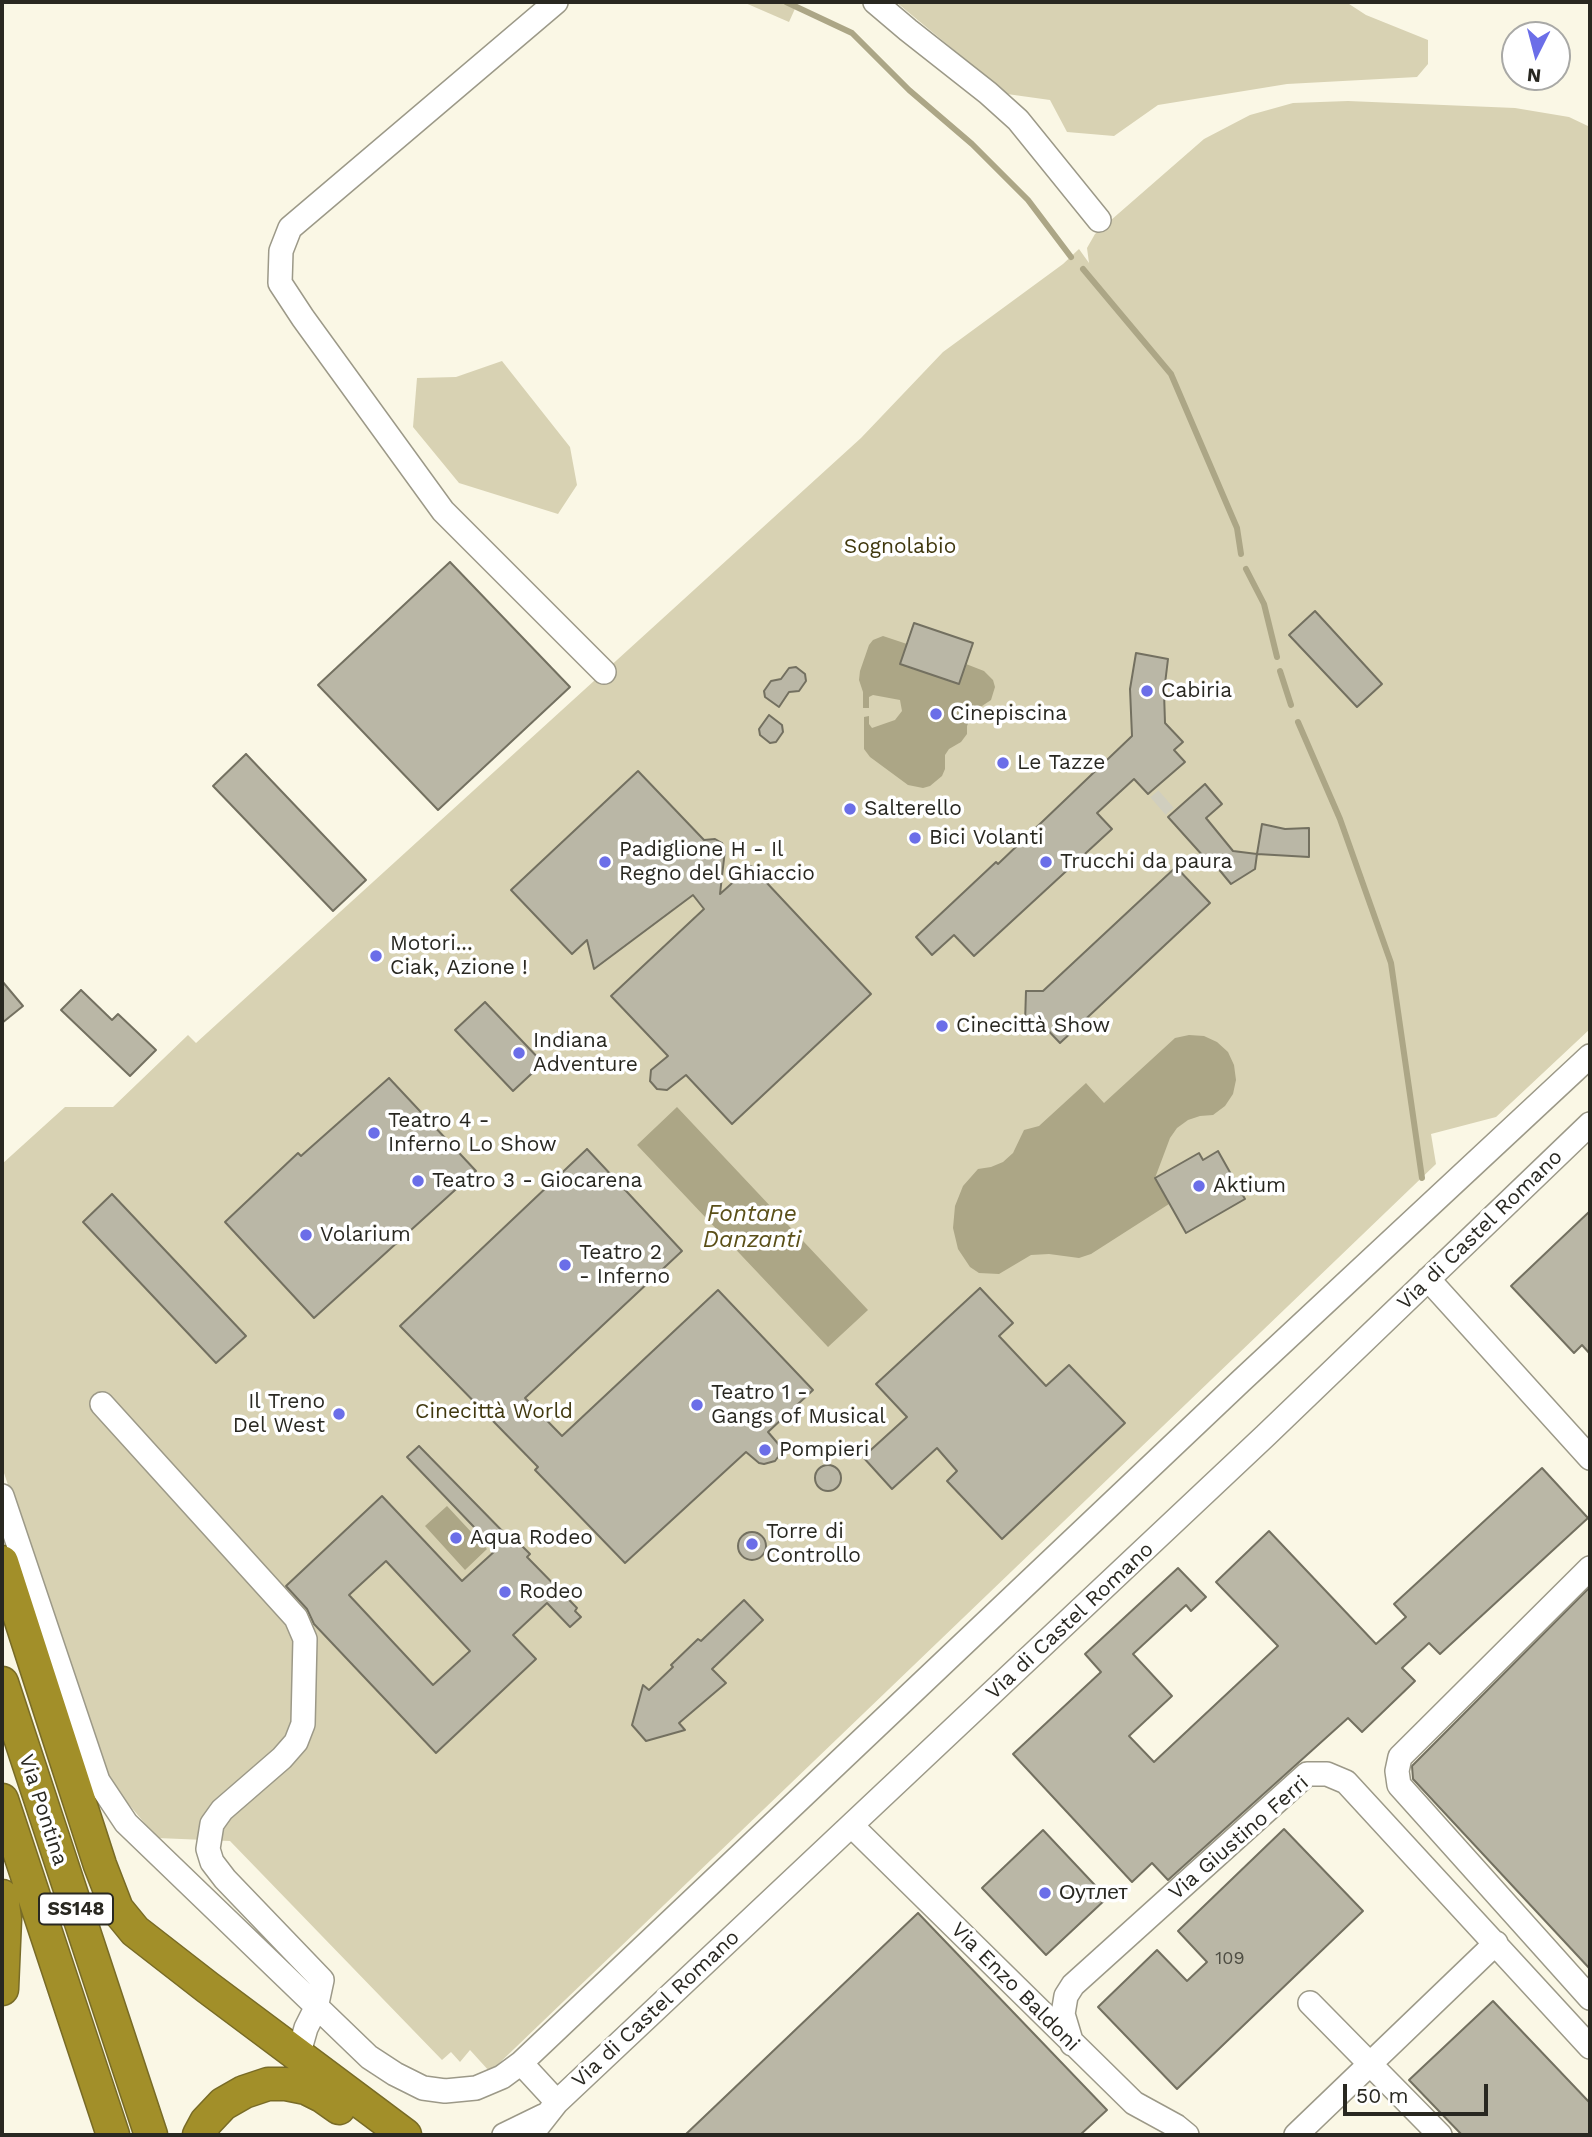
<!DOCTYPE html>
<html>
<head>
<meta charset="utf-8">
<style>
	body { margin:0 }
	#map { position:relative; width:1592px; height:2137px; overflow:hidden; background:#faf7e5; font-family:"Work Sans",sans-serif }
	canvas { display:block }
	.frame { position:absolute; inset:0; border:4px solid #292821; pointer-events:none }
	.north { position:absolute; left:1501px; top:21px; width:70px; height:70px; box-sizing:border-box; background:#fff; border:2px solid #a9a9a6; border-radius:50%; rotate:186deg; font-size:19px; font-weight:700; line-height:28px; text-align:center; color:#292821 }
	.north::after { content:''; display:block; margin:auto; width:24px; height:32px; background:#6b6ee8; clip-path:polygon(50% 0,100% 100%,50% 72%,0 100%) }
	.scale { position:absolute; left:1343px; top:2084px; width:145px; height:32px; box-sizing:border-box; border:4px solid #292821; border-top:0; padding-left:9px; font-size:21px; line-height:24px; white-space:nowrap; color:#292821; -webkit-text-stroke:5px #fff; paint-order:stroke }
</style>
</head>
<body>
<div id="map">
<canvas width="1592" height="2137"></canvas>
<div class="frame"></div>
<div class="north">N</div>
<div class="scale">50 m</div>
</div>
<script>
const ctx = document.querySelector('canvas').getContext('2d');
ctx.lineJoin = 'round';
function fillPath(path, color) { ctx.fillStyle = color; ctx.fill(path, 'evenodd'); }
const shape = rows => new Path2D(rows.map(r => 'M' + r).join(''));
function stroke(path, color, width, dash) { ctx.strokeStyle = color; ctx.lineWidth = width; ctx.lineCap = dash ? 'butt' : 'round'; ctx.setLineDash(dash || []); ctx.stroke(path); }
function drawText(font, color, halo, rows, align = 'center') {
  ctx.font = font + ' "Work Sans",sans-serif'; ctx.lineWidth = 7; ctx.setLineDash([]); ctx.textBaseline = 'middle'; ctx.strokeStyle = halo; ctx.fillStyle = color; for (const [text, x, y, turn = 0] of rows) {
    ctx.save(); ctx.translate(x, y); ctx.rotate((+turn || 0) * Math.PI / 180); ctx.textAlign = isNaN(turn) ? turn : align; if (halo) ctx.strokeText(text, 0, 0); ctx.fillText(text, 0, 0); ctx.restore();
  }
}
const green = shape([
	[743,2,798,2,789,22],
	[896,2,1346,2,1366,15,1428,40,1428,64,1417,77,1287,84,1158,105,1114,136,1067,132,1050,100,1007,94],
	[1348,101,1515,108,1569,117,1590,127,1590,1029,1496,1117,1431,1134,1436,1164,490,2072,470,2050,460,2062,451,2052,442,2060,230,1841,157,1838,105,1776,2,1467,2,1164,65,1107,113,1107,188,1035,196,1043,861,438,943,352,1063,264,1079,249,1089,263,1087,248,1095,234,1204,139,1250,115,1293,103],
	[502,361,570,447,577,485,558,514,459,483,413,427,417,378,456,377]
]);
const water = shape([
	[883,636,907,644,959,683,966,664,984,671,993,680,995,687,991,700,973,712,967,726,967,734,961,742,949,749,945,755,945,769,942,776,930,786,923,788,908,785,870,757,864,749,864,717,869,716,869,724,872,728,895,720,902,711,900,700,873,695,869,697,869,708,863,708,863,692,859,680,860,671,869,645,873,640],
	[1189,1035,1204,1036,1217,1042,1228,1052,1234,1065,1236,1080,1233,1094,1225,1106,1213,1115,1200,1116,1188,1120,1177,1128,1170,1138,1155,1178,1169,1204,1091,1254,1079,1258,1049,1254,1031,1255,999,1274,979,1273,970,1267,958,1249,953,1228,955,1206,963,1186,978,1169,991,1167,1003,1162,1013,1153,1024,1130,1039,1126,1086,1083,1104,1103,1175,1038],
	[677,1107,868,1310,828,1347,637,1145],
	[447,1506,487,1549,465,1570,425,1526]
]);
const stream = shape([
	[786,2,852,33,909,90,972,144,1028,200,1071,257],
	[1083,269,1171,374,1237,528,1241,554],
	[1246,569,1264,604,1277,657],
	[1280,671,1291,705],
	[1298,722,1340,819,1391,963,1422,1178]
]);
const building = shape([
	[450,562,570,687,438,810,318,685,450,562],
	[1315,611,1382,684,1357,707,1289,635,1315,611],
	[914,623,973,643,959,684,900,664,914,623],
	[1136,653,1168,659,1164,692,1165,723,1183,742,1174,750,1185,762,1148,794,1134,779,1097,813,1112,829,974,956,954,935,932,955,916,937,996,862,998,864,1132,736,1130,689,1136,653],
	[796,667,805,674,806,681,799,691,789,692,779,707,765,697,764,691,771,681,781,679,789,668,796,667],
	[769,715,782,725,783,732,776,742,770,743,760,735,759,729,769,715],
	[246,754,366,880,333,911,213,786,246,754],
	[638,771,704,840,715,839,722,843,725,850,720,894,751,866,871,994,732,1124,686,1075,667,1090,657,1089,650,1081,651,1070,668,1056,611,996,704,909,693,895,594,969,587,940,572,954,511,890,638,771],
	[1205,784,1222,804,1206,818,1233,851,1257,854,1255,869,1231,884,1207,855,1204,857,1168,817,1205,784],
	[1262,824,1285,829,1309,828,1309,857,1257,854,1262,824],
	[1176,867,1210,903,1060,1043,1041,1023,1025,1023,1026,991,1043,991,1176,867],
	[2,981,23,1006,2,1023,2,981],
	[81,990,112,1020,118,1014,156,1050,130,1076,61,1010,81,990],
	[485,1002,543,1063,513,1091,455,1030,485,1002],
	[389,1078,476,1171,314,1318,225,1222,298,1153,301,1156,389,1078],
	[587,1149,682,1251,525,1398,562,1436,718,1290,813,1390,768,1432,780,1446,778,1457,775,1461,764,1464,759,1463,746,1452,625,1563,535,1470,538,1467,400,1326,587,1149],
	[1218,1151,1245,1199,1186,1233,1155,1178,1199,1153,1203,1160,1218,1151],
	[112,1194,246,1336,216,1363,83,1222,112,1194],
	[1590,1211,1590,1354,1582,1345,1574,1353,1511,1286,1590,1211],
	[980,1288,1013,1323,999,1336,1046,1386,1069,1365,1125,1423,1002,1539,947,1481,957,1471,937,1448,892,1489,863,1457,907,1417,876,1384,980,1288],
	[419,1446,515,1544,518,1542,530,1554,527,1557,577,1608,575,1611,581,1617,570,1627,547,1603,513,1635,536,1659,436,1753,314,1624,307,1609,286,1586,382,1496,462,1581,496,1550,407,1457,419,1446],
	[386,1561,470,1651,433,1685,349,1595,386,1561],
	'815 1478a13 13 0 1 1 26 0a13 13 0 1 1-26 0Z',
	[1542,1468,1588,1518,1440,1654,1429,1643,1402,1668,1415,1681,1362,1732,1348,1718,1168,1880,1152,1863,1132,1882,1013,1754,1101,1672,1085,1654,1178,1568,1206,1597,1191,1611,1186,1605,1133,1654,1172,1696,1129,1736,1154,1762,1278,1646,1216,1582,1269,1531,1376,1644,1406,1617,1394,1604,1542,1468],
	'738 1546a14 14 0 1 1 28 0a14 14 0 1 1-28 0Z',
	[1590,1587,1590,1969,1413,1779,1412,1766,1590,1587],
	[744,1600,763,1620,712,1669,726,1683,679,1723,685,1730,646,1741,632,1725,643,1685,649,1690,673,1667,671,1665,698,1639,701,1641,744,1600],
	[1284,1829,1363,1911,1177,2089,1098,2007,1157,1950,1187,1981,1207,1962,1178,1931,1284,1829],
	[1043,1830,1107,1898,1046,1955,982,1888,1043,1830],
	[918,1913,1107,2110,1080,2135,685,2135,918,1913],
	[1493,2001,1590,2103,1590,2135,1462,2135,1409,2080,1493,2001]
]);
const minorTunnel = shape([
	[1158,806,1166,799]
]);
const minor = shape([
	[556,2,290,228,281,251,280,283,303,318,443,511,604,672],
	[875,2,908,30,988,93,1018,120,1099,220],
	[1428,1279,1590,1458],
	[102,1404,296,1618,305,1639,303,1724,296,1742,282,1758,222,1810,212,1824,208,1849,212,1862,225,1879,322,1980,316,2008,306,2028,298,2056],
	[2,1496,98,1781,126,1823,369,2057,395,2074,423,2088,445,2091,476,2088,502,2077,521,2063,1241,1381,1590,1056],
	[1590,1568,1400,1757,1397,1771,1399,1785,1590,1998],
	[852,1826,1134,2103,1176,2126,1187,2135],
	[1310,2003,1440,2135],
	[1072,2044,1063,2014,1066,1996,1073,1985,1307,1774,1327,1774,1346,1782,1590,2047],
	[521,2063,557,2102],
	[504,2135,543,2116],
	[531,2135,557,2102,1265,1436,1590,1124],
	[1296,2135,1496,1943]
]);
const highway = shape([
	[2,1562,100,1865,117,1909,135,1931,207,1987,405,2135],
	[2,1683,151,2135],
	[2,1800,113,2135],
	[2,1896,5,1919,2,1989],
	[199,2135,206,2122,223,2104,244,2092,268,2084,286,2084,306,2088,322,2096,339,2108]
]);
const markers = [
	[1147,691,7,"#6b6ee8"],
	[936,714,7,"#6b6ee8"],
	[1003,763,7,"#6b6ee8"],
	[850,809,7,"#6b6ee8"],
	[915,838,7,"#6b6ee8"],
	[605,862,7,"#6b6ee8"],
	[1046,862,7,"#6b6ee8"],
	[376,956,7,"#6b6ee8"],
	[942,1026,7,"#6b6ee8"],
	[519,1053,7,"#6b6ee8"],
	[374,1133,7,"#6b6ee8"],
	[418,1181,7,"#6b6ee8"],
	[1199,1186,7,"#6b6ee8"],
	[306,1235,7,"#6b6ee8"],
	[565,1265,7,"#6b6ee8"],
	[697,1405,7,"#6b6ee8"],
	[339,1414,7,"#6b6ee8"],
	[765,1450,7,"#6b6ee8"],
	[456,1538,7,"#6b6ee8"],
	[752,1544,7,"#6b6ee8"],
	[505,1592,7,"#6b6ee8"],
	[1045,1893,7,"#6b6ee8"]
];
const numberNames = [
	["109",1230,1959]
];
const shields = [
	[76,1909,74]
];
const shieldNames = [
	["SS148",76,1909]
];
const parkNames = [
	["Sognolabio",900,547],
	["Cinecittà World",494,1412]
];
const poiNames = [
	["Cabiria",1161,691],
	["Cinepiscina",950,714],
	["Le Tazze",1017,763],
	["Salterello",864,809],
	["Bici Volanti",929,838],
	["Padiglione H - Il",619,850],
	["Regno del Ghiaccio",619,874],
	["Trucchi da paura",1060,862],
	["Motori...",390,944],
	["Ciak, Azione !",390,968],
	["Cinecittà Show",956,1026],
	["Indiana",533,1041],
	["Adventure",533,1065],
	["Teatro 4 -",388,1121],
	["Inferno Lo Show",388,1145],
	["Teatro 3 - Giocarena",432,1181],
	["Aktium",1213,1186],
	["Volarium",320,1235],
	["Teatro 2",579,1253],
	["- Inferno",579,1277],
	["Teatro 1 -",711,1393],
	["Gangs of Musical",711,1417],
	["Il Treno",325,1402,"right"],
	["Del West",325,1426,"right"],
	["Pompieri",779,1450],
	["Torre di",766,1532],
	["Controllo",766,1556],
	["Aqua Rodeo",470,1538],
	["Rodeo",519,1592],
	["Оутлет",1059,1893]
];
const streetNames = [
	["Via di Castel Romano",1480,1230,-44],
	["Via di Castel Romano",1070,1621,-43],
	["Via Pontina",43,1810,72],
	["Via Giustino Ferri",1239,1838,-41],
	["Via Enzo Baldoni",1015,1987,45],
	["Via di Castel Romano",656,2009,-43]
];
const waterNames = [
	["Fontane",752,1214],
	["Danzanti",752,1240]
];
fillPath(green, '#d8d2b3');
fillPath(water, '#aca686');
stroke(stream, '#aca686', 6);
fillPath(building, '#bab7a6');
stroke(building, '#737060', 2);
stroke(minorTunnel, '#d0cebe', 23, [23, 11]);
stroke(minor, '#9c9988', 26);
stroke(highway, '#786b26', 35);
stroke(minor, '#fff', 23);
stroke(highway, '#a28f29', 32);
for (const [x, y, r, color] of markers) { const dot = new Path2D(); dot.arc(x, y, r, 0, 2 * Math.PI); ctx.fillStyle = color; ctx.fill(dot); stroke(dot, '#fff', 2.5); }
drawText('18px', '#4d4c42', null, numberNames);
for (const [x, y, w] of shields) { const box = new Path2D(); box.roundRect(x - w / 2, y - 15.5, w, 31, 5); ctx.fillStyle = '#fff'; ctx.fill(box); stroke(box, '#292821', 2); }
drawText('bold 19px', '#292821', null, shieldNames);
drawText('21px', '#40380e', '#fff', parkNames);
drawText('21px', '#292821', '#fff', poiNames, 'left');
drawText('21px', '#292821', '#fff', streetNames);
drawText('italic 23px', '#5a4f18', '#fff', waterNames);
</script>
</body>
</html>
